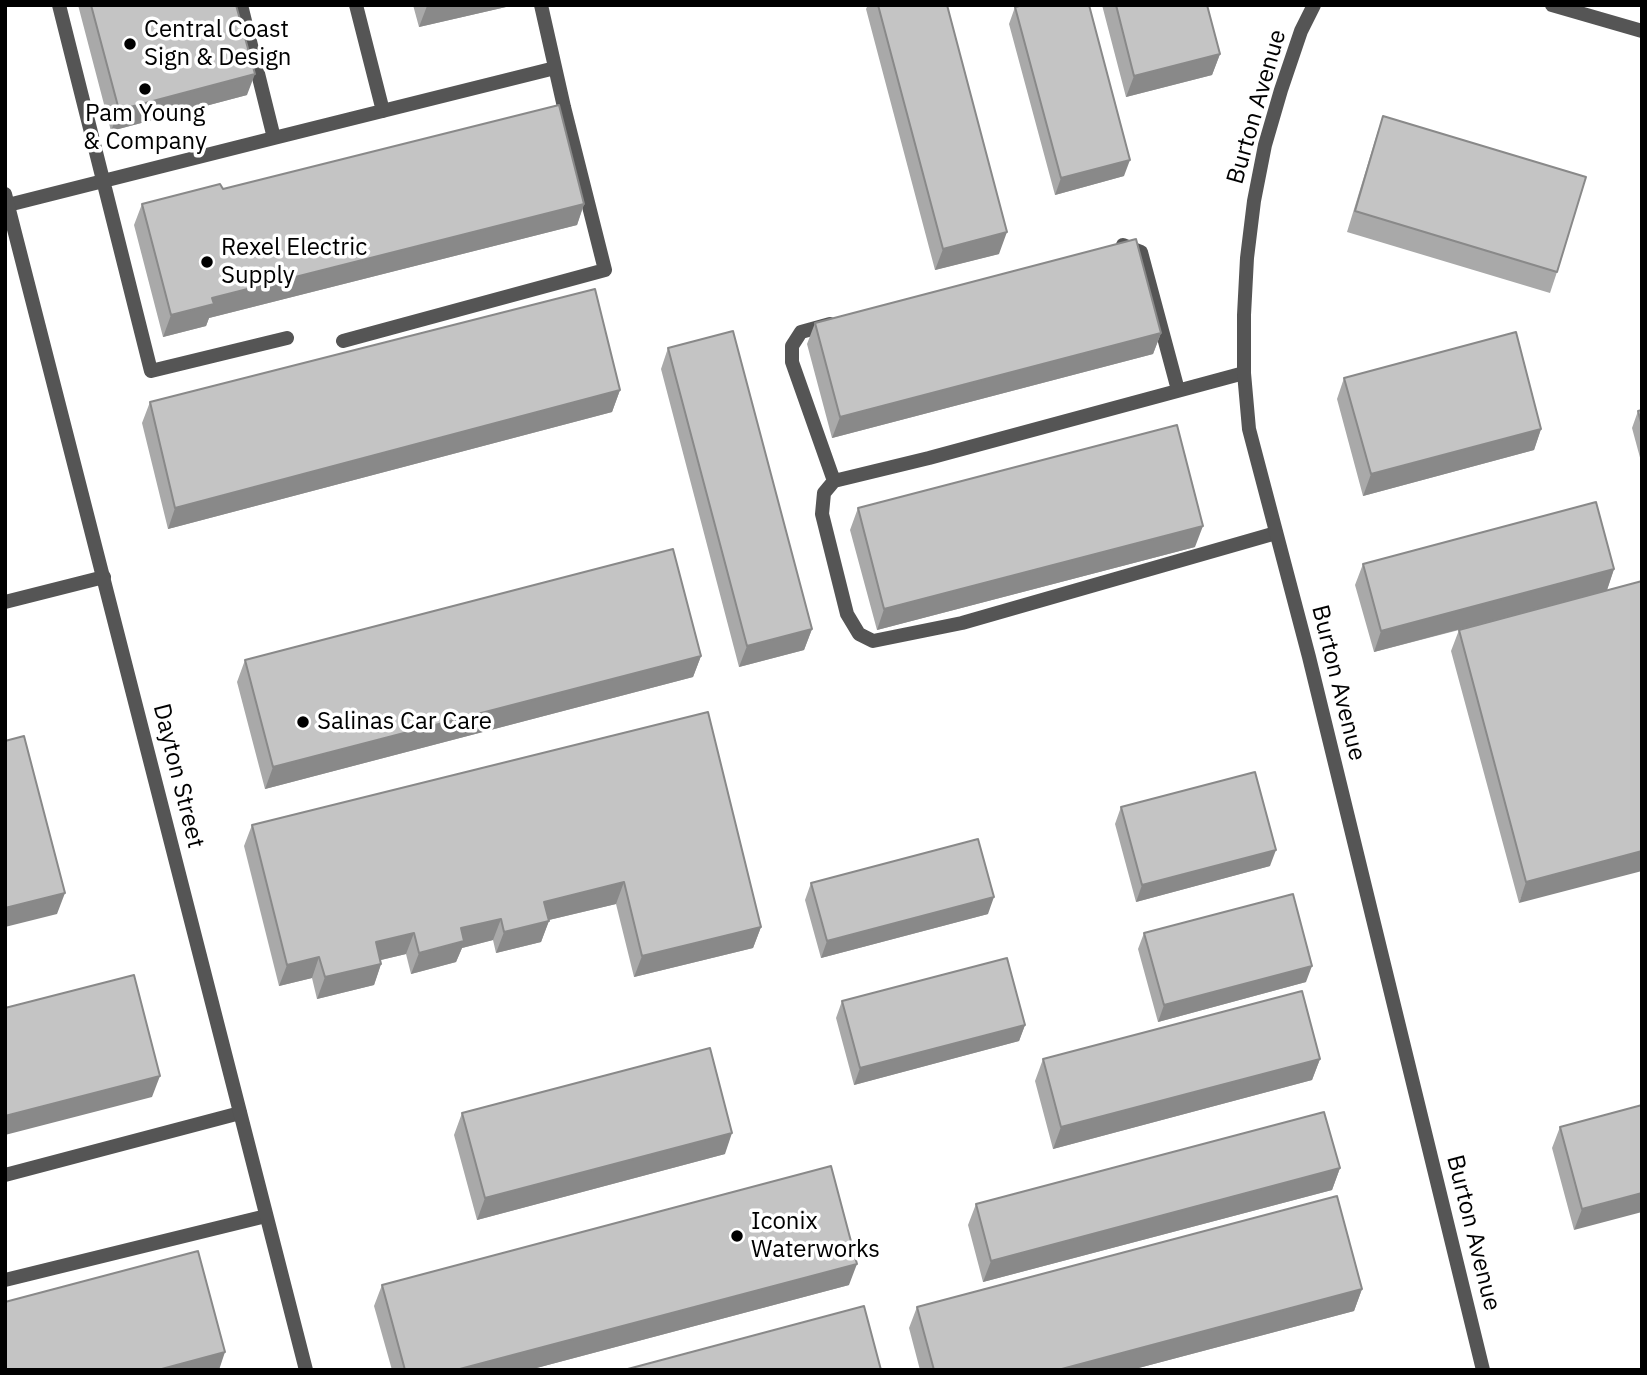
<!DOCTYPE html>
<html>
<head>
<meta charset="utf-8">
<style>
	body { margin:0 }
	#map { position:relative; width:1647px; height:1375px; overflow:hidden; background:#fff; font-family:"IBM Plex Sans",sans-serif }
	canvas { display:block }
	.frame { position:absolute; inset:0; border:7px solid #000; pointer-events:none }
</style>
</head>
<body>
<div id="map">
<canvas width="1647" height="1375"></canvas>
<div class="frame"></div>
</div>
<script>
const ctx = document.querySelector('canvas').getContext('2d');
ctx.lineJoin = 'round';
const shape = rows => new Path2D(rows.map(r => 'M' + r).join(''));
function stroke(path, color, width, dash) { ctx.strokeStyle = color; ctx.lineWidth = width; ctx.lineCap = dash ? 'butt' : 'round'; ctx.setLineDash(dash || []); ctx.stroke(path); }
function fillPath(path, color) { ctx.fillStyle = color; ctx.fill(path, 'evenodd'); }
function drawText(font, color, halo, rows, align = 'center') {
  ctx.font = font + ' "IBM Plex Sans",sans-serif'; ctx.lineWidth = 7; ctx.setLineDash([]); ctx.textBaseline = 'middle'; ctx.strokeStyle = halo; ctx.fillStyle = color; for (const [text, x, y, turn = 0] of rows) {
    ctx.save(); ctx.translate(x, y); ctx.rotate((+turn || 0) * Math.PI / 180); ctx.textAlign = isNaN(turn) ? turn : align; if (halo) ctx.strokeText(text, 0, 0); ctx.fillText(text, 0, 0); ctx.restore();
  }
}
const service = shape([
	[59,5,151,371,287,338],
	[241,5,274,138,555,68],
	[356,5,383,111],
	[8,205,274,138],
	[1123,245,1141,252,1178,390],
	[830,324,801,332,792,346,792,362,834,481],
	[343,341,605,270,564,107,541,5],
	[1244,373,929,458,834,481,824,493,822,514,847,614,859,634,873,641,962,623,1276,533],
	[5,602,104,577],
	[5,1175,240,1113],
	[5,1280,266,1216]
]);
const minor = shape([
	[1314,5,1301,31,1281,90,1265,145,1254,201,1247,258,1244,315,1244,373,1249,429,1309,657,1483,1370],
	[5,194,306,1370]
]);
const tertiary = shape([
	[1552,5,1642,31]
]);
const wall = shape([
	[78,5,236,5,247,95,111,131],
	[413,5,506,5,506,7,419,27],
	[868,5,947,5,999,254,935,270,866,9],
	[1102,5,1207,5,1220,54,1212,75,1126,97],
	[1015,7,1124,176,1055,195,1009,24],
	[1383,116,1557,272,1550,293,1347,232,1376,137],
	[223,189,584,204,577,225,209,318,206,326,163,337,134,225,142,204],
	[815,323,1161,333,1153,354,832,438,807,344],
	[668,348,812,629,804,650,739,667,661,369],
	[1344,378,1541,429,1534,450,1363,496,1337,399],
	[620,390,612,412,168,529,142,423,150,402],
	[1642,410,1642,465,1632,428,1638,411],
	[858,508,1195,547,877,630,850,530],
	[1363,564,1614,569,1607,590,1642,581,1519,903,1451,651,1459,630,1374,652,1355,585],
	[701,656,693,677,265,789,237,682,245,660],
	[708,712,761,927,753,948,634,977,616,904,549,920,541,942,496,953,493,940,462,948,456,962,411,974,406,954,381,960,381,964,374,985,317,999,312,978,279,986,244,846,252,825],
	[1121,807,1270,866,1136,902,1115,824],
	[811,883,988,914,821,958,805,900],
	[1144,933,1306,982,1158,1022,1138,949],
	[842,1001,1025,1025,1019,1041,854,1085,836,1018],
	[1043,1059,1320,1059,1312,1080,1053,1149,1035,1081],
	[1642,1105,1574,1230,1552,1148,1560,1127],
	[462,1113,725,1154,477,1220,454,1135],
	[1340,1168,1332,1190,983,1282,968,1225,976,1204],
	[382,1285,849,1285,529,1370,392,1370,374,1306],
	[1362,1289,1354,1311,1131,1370,920,1370,909,1328,917,1307]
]);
const shadedWall = shape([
	[429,5,506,5,506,7,419,27,427,6],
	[1220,54,1212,75,1126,97,1134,76],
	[255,74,247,95,111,131,119,110],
	[1130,160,1124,176,1055,195,1061,178],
	[584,204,577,225,209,318,206,326,163,337,171,315,212,298],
	[1007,232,999,254,935,270,943,249],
	[1161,333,1153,354,832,438,840,417],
	[620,390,612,412,168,529,175,508],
	[1541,429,1534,450,1363,496,1371,474],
	[1203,526,1195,547,877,630,884,609],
	[1614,569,1607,590,1374,652,1381,631],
	[812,629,804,650,739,667,747,646],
	[701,656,693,677,265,789,273,767],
	[1276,850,1270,866,1136,902,1142,885],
	[1642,851,1642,871,1519,903,1526,882],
	[624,882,616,904,536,923,544,902],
	[65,893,57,914,5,927,5,908],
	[994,897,988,914,821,958,827,941],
	[501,919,493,940,462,948,456,962,411,974,419,953,461,928],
	[549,921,541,942,496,953,504,932],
	[761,927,753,948,634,977,642,956],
	[414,933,406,954,368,963,376,942],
	[319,957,312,978,279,986,287,965],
	[381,964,374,985,317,999,325,977],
	[1312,966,1306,982,1158,1022,1164,1005],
	[1025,1025,1019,1041,854,1085,860,1068],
	[1320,1059,1312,1080,1053,1149,1061,1127],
	[160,1076,152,1097,5,1135,5,1116],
	[732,1133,725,1154,477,1220,485,1198],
	[1340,1168,1332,1190,983,1282,991,1261],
	[1642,1193,1642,1212,1574,1230,1582,1209],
	[857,1264,849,1285,529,1370,456,1370],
	[1362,1289,1354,1311,1131,1370,1058,1370],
	[225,1352,219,1370,158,1370]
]);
const building = shape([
	[91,5,236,5,255,74,119,110,91,5],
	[878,5,947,5,1007,232,943,249,878,5],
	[1024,5,1089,5,1130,160,1061,178,1015,7,1024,5],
	[1116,5,1207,5,1220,54,1134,76,1116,5],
	[559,105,584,204,212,298,214,304,171,315,142,204,220,184,223,189,559,105],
	[1383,116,1586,177,1557,272,1355,211,1383,116],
	[1136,239,1161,333,840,417,815,323,1136,239],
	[595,289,620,390,175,508,150,402,595,289],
	[733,331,812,629,747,646,668,348,733,331],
	[1516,332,1541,429,1371,474,1344,378,1516,332],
	[1642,410,1642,426,1638,411,1642,410],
	[1177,425,1203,526,884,609,858,508,1177,425],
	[1596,502,1614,569,1381,631,1363,564,1596,502],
	[673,549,701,656,273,767,245,660,673,549],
	[1642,581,1642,851,1526,882,1459,630,1642,581],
	[708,712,761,927,642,956,624,882,544,902,549,921,504,932,501,919,461,928,464,941,419,953,414,933,376,942,381,964,325,977,319,957,287,965,252,825,708,712],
	[24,736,65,893,5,908,5,741,24,736],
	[1255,772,1276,850,1142,885,1121,807,1255,772],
	[978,839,994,897,827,941,811,883,978,839],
	[1293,894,1312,966,1164,1005,1144,933,1293,894],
	[1007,958,1025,1025,860,1068,842,1001,1007,958],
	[134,975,160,1076,5,1116,5,1008,134,975],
	[1302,991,1320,1059,1061,1127,1043,1059,1302,991],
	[710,1048,732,1133,485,1198,462,1113,710,1048],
	[1642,1105,1642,1193,1582,1209,1560,1127,1642,1105],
	[1324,1112,1340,1168,991,1261,976,1204,1324,1112],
	[831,1166,857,1264,456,1370,405,1370,382,1285,831,1166],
	[1337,1196,1362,1289,1058,1370,934,1370,917,1307,1337,1196],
	[198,1251,225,1352,158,1370,5,1370,5,1302,198,1251],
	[864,1306,881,1370,624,1370,864,1306]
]);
const markers = [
	[130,44,7,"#000"],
	[145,89,7,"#000"],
	[207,262,7,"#000"],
	[303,722,7,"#000"],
	[737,1236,7,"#000"]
];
const poiNames = [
	["Central Coast",144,30],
	["Sign & Design",144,58],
	["Pam Young",145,114,"center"],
	["& Company",145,142,"center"],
	["Rexel Electric",221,248],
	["Supply",221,276],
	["Salinas Car Care",317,722],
	["Iconix",751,1222],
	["Waterworks",751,1250]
];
const streetNames = [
	["Burton Avenue",1257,107,-74],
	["Burton Avenue",1338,683,76],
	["Dayton Street",178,776,76],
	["Burton Avenue",1473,1233,76]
];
stroke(service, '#555', 14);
stroke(minor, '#555', 14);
stroke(tertiary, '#555', 14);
fillPath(wall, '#a9a9a9');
fillPath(shadedWall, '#898989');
fillPath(building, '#c4c4c4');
stroke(building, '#898989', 2);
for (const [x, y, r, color] of markers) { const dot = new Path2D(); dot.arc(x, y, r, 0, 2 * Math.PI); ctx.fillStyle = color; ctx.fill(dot); stroke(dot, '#fff', 2.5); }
drawText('24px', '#000', '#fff', poiNames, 'left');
drawText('24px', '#000', '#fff', streetNames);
</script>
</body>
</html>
